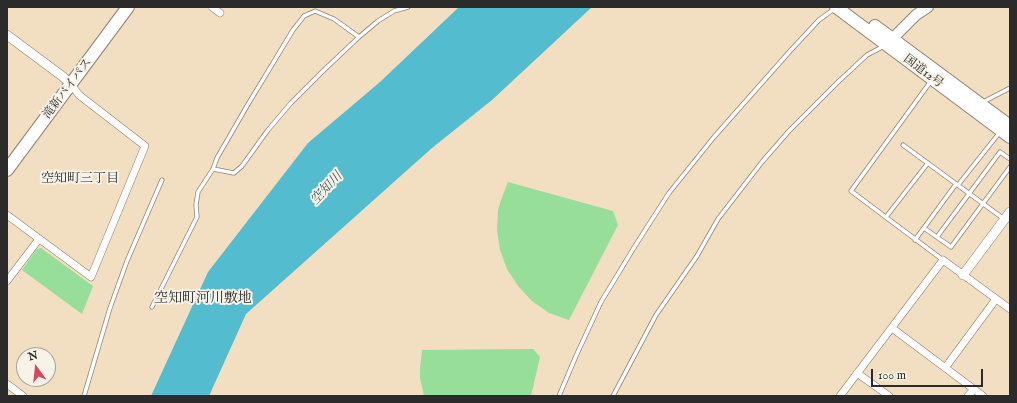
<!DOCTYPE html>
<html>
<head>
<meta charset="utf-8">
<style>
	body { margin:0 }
	#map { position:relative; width:1017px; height:403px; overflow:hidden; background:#f2dec0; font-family:"IM FELL English",serif }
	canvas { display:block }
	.frame { position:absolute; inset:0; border:8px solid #2b2b2b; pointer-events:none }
	.north { position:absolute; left:16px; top:347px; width:40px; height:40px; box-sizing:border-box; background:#f7f3e8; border:1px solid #a5a39c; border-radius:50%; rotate:345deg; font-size:11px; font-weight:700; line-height:16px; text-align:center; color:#2b2b2b }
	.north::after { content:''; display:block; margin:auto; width:14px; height:18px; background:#d1495b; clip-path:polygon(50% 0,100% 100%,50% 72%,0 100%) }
	.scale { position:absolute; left:871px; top:369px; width:112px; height:18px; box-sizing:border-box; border:2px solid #2b2b2b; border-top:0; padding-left:5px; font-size:12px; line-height:14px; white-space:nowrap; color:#2b2b2b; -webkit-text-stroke:3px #f7f3e8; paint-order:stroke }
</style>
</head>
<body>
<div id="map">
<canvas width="1017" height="403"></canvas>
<div class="frame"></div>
<div class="north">N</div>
<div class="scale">100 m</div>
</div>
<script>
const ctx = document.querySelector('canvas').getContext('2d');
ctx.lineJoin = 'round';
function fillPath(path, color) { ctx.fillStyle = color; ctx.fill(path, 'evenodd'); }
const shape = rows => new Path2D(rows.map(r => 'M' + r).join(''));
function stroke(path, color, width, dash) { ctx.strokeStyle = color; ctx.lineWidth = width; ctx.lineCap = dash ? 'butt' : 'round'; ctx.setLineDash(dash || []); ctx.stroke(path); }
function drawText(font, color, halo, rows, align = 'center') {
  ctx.font = font + ' "IM FELL English","Noto Serif JP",serif'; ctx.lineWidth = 4; ctx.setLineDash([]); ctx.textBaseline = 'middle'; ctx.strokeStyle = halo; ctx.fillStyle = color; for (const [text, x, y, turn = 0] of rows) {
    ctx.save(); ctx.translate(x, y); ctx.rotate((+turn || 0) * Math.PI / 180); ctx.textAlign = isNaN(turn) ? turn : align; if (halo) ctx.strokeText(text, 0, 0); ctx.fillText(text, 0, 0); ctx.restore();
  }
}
const green = shape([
	[508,182,613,211,618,225,569,320,549,313,532,301,518,286,507,269,500,250,497,230,498,210,501,200],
	[41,248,93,286,82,314,22,270,37,249],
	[533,349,540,357,531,396,424,396,420,378,420,369,422,350]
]);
const water = shape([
	[459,7,592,7,492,100,432,148,246,314,209,396,151,396,208,272,308,143,380,82]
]);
const service = shape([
	[931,81,851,191,943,260],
	[983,102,1010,88],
	[903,145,1004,219],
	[213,169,234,173,242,166,268,130,291,103,323,71,359,37,378,21,394,11,408,7],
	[958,185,1000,132],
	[886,217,928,163],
	[924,228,951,247,1010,167],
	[937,237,1000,152,1010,159],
	[915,240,956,184],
	[152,307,197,217,196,205,198,192,213,169,217,158,247,106,293,30,304,16,315,11,334,19,359,37],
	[84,396,110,308,127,261,162,180],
	[559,396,576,356,601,302,635,246,669,193,714,137,791,50,819,20,834,9],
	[613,396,656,315,697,256,718,219,762,162,789,131,838,82,867,55,884,46]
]);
const minor = shape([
	[212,7,220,13],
	[7,215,91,277,145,146,79,95,71,84],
	[7,281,39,239],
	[892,328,983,396],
	[945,368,996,299],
	[857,373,889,396],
	[7,384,23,396],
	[840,396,943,260,1010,309],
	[968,396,974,389]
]);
const tertiary = shape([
	[7,35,62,76,71,84],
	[963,275,1010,212]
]);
const secondary = shape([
	[888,43,916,15,928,7]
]);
const trunk = shape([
	[836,7,1010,137],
	[875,26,1010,126],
	[7,170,128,7]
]);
const streetNames = [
	["国道12号",923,72,37],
	["滝新バイパス",68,89,-53]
];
const neighbourhoodNames = [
	["空知町三丁目",80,179]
];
const waterNames = [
	["空知川",327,189,-47]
];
const quarterNames = [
	["空知町河川敷地",203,299]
];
fillPath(green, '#96de99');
fillPath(water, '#53bccf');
stroke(service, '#8e8476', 5);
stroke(minor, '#8e8476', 8);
stroke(tertiary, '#8e8476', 10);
stroke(secondary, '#8e8476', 12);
stroke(trunk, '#8e8476', 14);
stroke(service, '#fff', 3.5);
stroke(minor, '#fff', 7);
stroke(tertiary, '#fff', 9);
stroke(secondary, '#fff', 10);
stroke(trunk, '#fff', 12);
drawText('12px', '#2b2b2b', '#f7f3e8', streetNames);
drawText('13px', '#2b2b2b', '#f7f3e8', neighbourhoodNames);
drawText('italic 13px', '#37565c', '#f7f3e8', waterNames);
drawText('14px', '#2b2b2b', '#f7f3e8', quarterNames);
</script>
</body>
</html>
